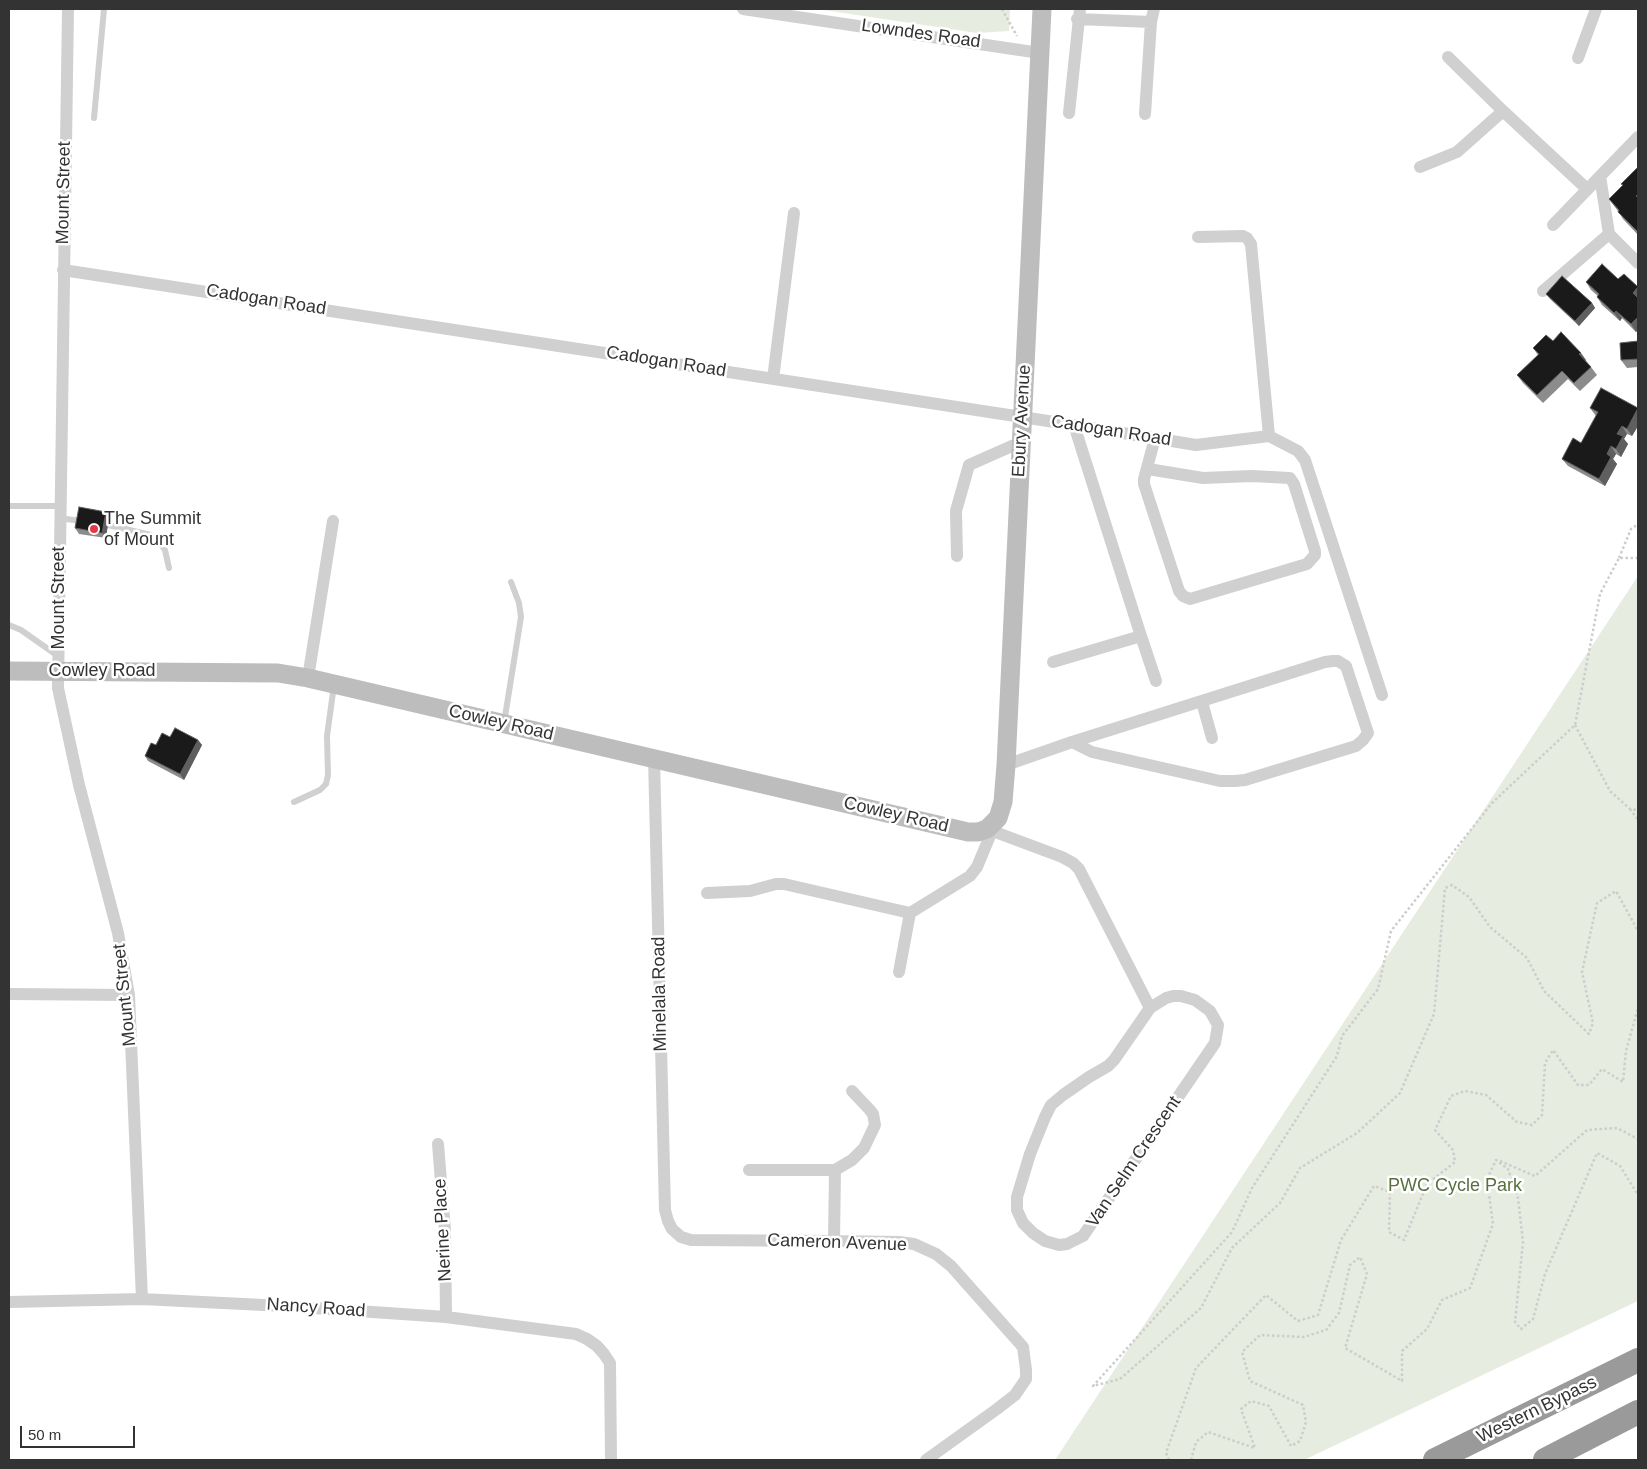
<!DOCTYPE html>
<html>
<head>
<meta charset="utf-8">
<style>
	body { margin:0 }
	#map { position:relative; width:1647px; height:1469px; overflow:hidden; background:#fff; font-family:Helvetica,sans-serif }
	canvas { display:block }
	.frame { position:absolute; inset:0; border:10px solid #333; pointer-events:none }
	.scale { position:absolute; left:20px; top:1426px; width:115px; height:22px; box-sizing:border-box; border:2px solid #333; border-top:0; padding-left:6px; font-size:15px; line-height:18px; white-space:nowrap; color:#333; -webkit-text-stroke:4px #fff; paint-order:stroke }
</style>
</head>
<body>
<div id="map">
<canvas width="1647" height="1469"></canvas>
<div class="frame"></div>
<div class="scale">50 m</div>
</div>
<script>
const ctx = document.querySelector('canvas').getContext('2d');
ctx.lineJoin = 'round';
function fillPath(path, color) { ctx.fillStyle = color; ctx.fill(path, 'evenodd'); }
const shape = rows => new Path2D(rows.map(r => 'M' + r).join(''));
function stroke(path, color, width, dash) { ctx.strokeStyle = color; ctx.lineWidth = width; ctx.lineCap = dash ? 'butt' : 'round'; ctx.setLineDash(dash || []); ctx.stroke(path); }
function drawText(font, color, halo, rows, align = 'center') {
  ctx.font = font + ' Helvetica,sans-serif'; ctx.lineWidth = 5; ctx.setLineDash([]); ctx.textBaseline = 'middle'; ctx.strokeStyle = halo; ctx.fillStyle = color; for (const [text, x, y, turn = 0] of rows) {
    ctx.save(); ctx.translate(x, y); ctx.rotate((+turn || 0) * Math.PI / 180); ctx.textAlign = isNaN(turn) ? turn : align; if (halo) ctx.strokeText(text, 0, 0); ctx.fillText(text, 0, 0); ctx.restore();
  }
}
const green = shape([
	[817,9,1010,9,1009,31,977,33],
	[1638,576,1638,1301,1304,1460,1055,1460]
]);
const path = shape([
	[1002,9,1017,36],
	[1638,542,1638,543],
	[1619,558,1631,529,1638,524],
	[1638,558,1619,558,1600,594,1575,725,1492,803,1391,931,1378,989,1342,1036,1337,1056,1252,1188,1232,1232,1093,1386,1120,1379,1201,1308,1232,1248,1280,1203,1300,1168,1357,1133,1400,1093,1434,1014,1445,888,1452,885,1469,897,1490,927,1527,958,1544,991,1589,1034,1593,1023,1582,972,1597,903,1616,891,1638,931],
	[1575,725,1610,791,1630,809,1638,810],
	[1630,809,1638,820],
	[1500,1161,1535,1176,1587,1130,1617,1128,1638,1139],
	[1169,1460,1166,1453,1196,1368,1266,1295,1298,1321,1318,1315,1341,1240,1374,1186,1390,1192,1389,1232,1404,1240,1427,1184,1455,1162,1453,1150,1435,1130,1451,1096,1465,1091,1486,1095,1517,1122,1532,1125,1542,1115,1545,1063,1553,1050,1578,1085,1589,1085,1602,1069,1623,1082,1626,1051,1638,1008],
	[1191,1460,1196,1442,1208,1432,1255,1448,1241,1409,1251,1401,1269,1406,1291,1446,1300,1441,1306,1422,1303,1405,1250,1381,1242,1352,1260,1335,1304,1337,1326,1330,1339,1313,1350,1265,1360,1257,1367,1274,1345,1348,1402,1381,1402,1351,1427,1329,1442,1300,1470,1288,1493,1224,1487,1179,1496,1160,1508,1169,1518,1198,1523,1242,1515,1322,1521,1329,1533,1319,1545,1274,1597,1153,1620,1166,1638,1195]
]);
const lane = shape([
	[94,118,104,9],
	[9,506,59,506],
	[59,518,81,521],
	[108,525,151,535,156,538,165,550,169,568],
	[9,625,21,630,58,656],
	[504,723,521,617,519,603,511,582],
	[294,802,320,790,326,784,328,775,327,736,334,685]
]);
const street = shape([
	[68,9,58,688,79,785,118,933,129,995,142,1299],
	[743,9,1040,53],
	[1077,19,1151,22],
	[1448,57,1503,111,1587,189],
	[1578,58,1596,9],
	[1069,113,1080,9],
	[1145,114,1151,22,1154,9],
	[1420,167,1457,152,1503,111],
	[1600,176,1609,234,1638,263],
	[1553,225,1638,137],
	[1198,237,1243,236,1247,238,1251,244,1269,436],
	[63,270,1074,425,1196,445,1269,436],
	[1543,291,1609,234],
	[773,379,794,213],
	[1269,436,1298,451,1305,460,1382,695],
	[1148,469,1203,478,1252,476,1290,478,1294,484,1315,551,1315,555,1307,564,1190,599,1183,596,1179,591,1144,484,1144,479,1155,438],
	[957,556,956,511,969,465,1021,442],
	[1141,636,1156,681],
	[1053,662,1141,636,1074,425],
	[308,678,333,521],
	[1202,702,1212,738],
	[654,758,665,1210,668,1221,672,1229,681,1237,691,1240,834,1241,899,1242,914,1244,936,1254,951,1266,1023,1347,1026,1370,1026,1379,1015,1395,997,1409,926,1460],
	[1006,765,1072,742,1325,662,1333,661,1338,661,1346,666,1368,733,1363,740,1356,746,1245,780,1235,781,1220,781,1092,752,1072,742],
	[987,829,1062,857,1073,863,1079,869,1150,1008],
	[707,893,750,891,776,884,784,884,910,913,970,876,977,867,992,831],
	[899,972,910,913],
	[9,994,129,995],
	[1173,996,1181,996,1195,1000,1210,1011,1218,1025,1215,1043,1083,1236,1067,1244,1059,1245,1045,1241,1033,1233,1023,1223,1017,1210,1017,1197,1030,1154,1045,1117,1051,1105,1063,1095,1089,1077,1108,1066,1114,1060,1150,1008,1166,998,1173,996],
	[438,1144,445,1231,446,1317],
	[749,1170,835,1170],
	[834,1241,835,1170,852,1160,864,1148,875,1125,873,1114,869,1109,852,1091],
	[9,1302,142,1299,284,1306,446,1317,576,1334,587,1339,597,1346,604,1354,610,1363,611,1460]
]);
const secondary = shape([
	[9,671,278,673,308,678,968,832,978,832,987,829,998,818,1003,802,1006,765,1042,9]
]);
const highway = shape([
	[1435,1460,1638,1360],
	[1545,1460,1638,1412]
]);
const wall = shape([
	[1638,167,1638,235,1623,219,1618,211,1609,199,1622,186],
	[1618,279,1638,288,1638,330,1636,332,1622,318,1620,321,1602,305,1597,297,1598,296,1591,290,1586,282],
	[1546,294,1592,303,1595,308,1579,326,1550,299],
	[1553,341,1586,360,1586,361,1591,367,1597,375,1580,391,1568,379,1543,403,1523,383,1517,375,1538,355,1533,348],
	[1638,341,1638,367,1627,368,1621,360],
	[1590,408,1638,408,1638,426,1632,436,1627,434,1625,437,1624,439,1628,444,1621,457,1616,454,1613,459,1617,464,1605,486,1568,466,1562,459,1581,443,1596,416],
	[106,512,109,517,106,538,79,534,75,528],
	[170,737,198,740,202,745,184,780,148,761,145,756,156,745]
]);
const shadedWall = shape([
	[1638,287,1638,301,1633,293],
	[1592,303,1595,308,1579,326,1575,321],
	[1616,311,1622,318,1620,321,1614,313],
	[1638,317,1638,330,1636,332,1631,324],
	[1581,353,1586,360,1585,362,1579,354],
	[1638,408,1638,426,1632,436,1627,429],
	[1622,426,1627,434,1624,439,1628,444,1621,457,1616,449,1617,434],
	[1611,446,1616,454,1613,459,1617,464,1605,486,1599,479,1607,454],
	[106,512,109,517,106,538,102,533],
	[198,740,202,745,184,780,180,774]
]);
const building = shape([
	[1638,167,1638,194,1636,196,1638,198,1638,232,1618,212,1619,210,1609,199,1623,185,1621,184,1638,167],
	[1602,264,1618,279,1624,274,1638,287,1633,293,1638,298,1638,317,1631,324,1616,311,1614,313,1597,297,1599,294,1586,282,1602,264],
	[1562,276,1592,303,1575,321,1546,294,1562,276],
	[1561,332,1581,353,1579,354,1591,367,1574,383,1562,371,1537,395,1517,375,1539,354,1533,348,1546,335,1553,341,1561,332],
	[1638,341,1638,359,1621,360,1620,343,1638,341],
	[1601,388,1638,408,1627,429,1622,426,1620,429,1617,434,1623,436,1616,449,1611,446,1607,454,1611,457,1599,479,1562,459,1573,438,1581,443,1598,412,1590,408,1601,388],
	[79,507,106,512,102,533,75,528,79,507],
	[175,728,198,740,180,774,145,756,151,743,156,745,162,733,170,737,175,728]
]);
const markers = [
	[94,529,5,"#e63946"]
];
const streetNames = [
	["Lowndes Road",921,34,8],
	["Mount Street",64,193,-89],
	["Cadogan Road",266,300,9],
	["Cadogan Road",666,362,9],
	["Ebury Avenue",1022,421,-87],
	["Cadogan Road",1111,431,9],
	["Mount Street",59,598,-90],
	["Cowley Road",102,671],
	["Cowley Road",501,723,13],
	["Cowley Road",896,815,13],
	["Minelala Road",660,994,-91],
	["Mount Street",125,995,-96],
	["Van Selm Crescent",1134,1162,-56],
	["Nerine Place",443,1230,-93],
	["Cameron Avenue",837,1243,2],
	["Nancy Road",316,1308,4],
	["Western Bypass",1537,1410,-26]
];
const poiNames = [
	["The Summit",104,519],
	["of Mount",104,540]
];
const parkNames = [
	["PWC Cycle Park",1455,1186]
];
fillPath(green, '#e6ecdf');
stroke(path, '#cdcdcd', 2.5, [2.5, 2.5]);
stroke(lane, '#d0d0d0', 6);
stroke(street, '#d0d0d0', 12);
stroke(secondary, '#bdbdbd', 19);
stroke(highway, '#9a9a9a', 24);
fillPath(wall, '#8c8c8c');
fillPath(shadedWall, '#5f5f5f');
fillPath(building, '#1a1a1a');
stroke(building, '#5f5f5f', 1);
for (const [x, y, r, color] of markers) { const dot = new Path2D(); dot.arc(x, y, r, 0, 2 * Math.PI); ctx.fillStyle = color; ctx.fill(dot); stroke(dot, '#fff', 2); }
drawText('18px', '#333', '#fff', streetNames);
drawText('18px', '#333', '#fff', poiNames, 'left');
drawText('18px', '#56703f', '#fff', parkNames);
</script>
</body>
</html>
